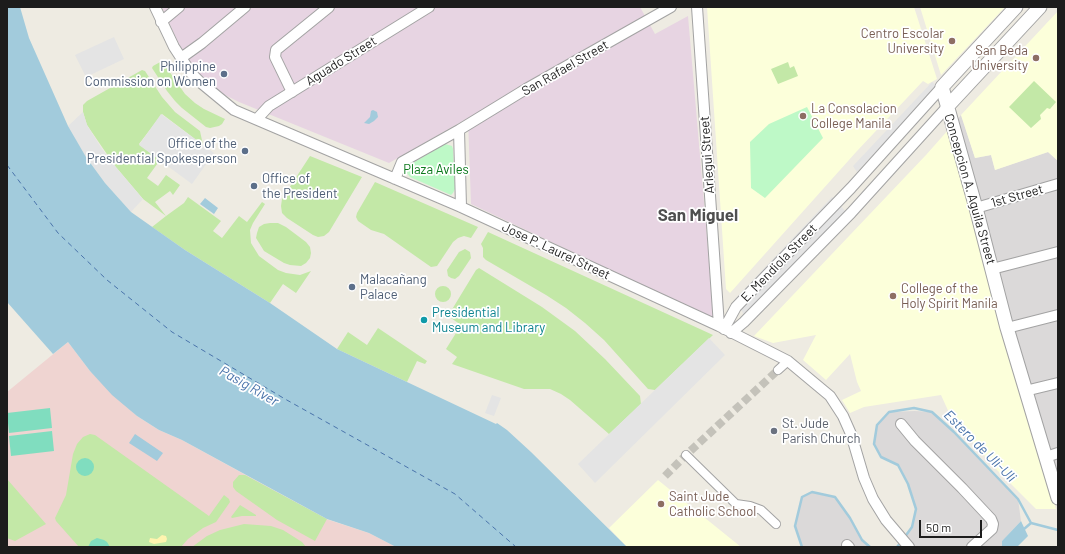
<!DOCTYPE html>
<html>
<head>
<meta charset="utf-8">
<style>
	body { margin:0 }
	#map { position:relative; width:1065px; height:554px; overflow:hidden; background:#eeebe2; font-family:Barlow,sans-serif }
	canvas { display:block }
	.frame { position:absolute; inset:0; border:8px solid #1c1c1c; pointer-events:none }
	.scale { position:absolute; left:919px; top:520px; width:63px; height:18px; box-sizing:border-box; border:2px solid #1c1c1c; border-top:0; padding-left:5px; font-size:12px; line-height:14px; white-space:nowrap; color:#1c1c1c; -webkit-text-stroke:3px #fff; paint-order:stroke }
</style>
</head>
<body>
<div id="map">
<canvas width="1065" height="554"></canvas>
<div class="frame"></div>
<div class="scale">50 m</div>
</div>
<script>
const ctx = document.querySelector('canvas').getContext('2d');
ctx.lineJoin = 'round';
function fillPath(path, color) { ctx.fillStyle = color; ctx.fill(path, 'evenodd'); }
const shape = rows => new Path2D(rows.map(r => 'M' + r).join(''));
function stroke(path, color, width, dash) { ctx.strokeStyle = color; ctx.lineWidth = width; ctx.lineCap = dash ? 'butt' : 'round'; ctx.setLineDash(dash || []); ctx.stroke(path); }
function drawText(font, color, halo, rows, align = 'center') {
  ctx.font = font + ' Barlow,sans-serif'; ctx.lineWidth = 3.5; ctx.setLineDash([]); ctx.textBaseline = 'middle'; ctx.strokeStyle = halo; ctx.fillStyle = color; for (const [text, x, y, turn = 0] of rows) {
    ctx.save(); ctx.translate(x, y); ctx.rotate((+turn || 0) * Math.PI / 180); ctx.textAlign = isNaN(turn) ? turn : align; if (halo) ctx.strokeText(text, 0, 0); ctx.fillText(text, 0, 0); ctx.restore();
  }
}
const residential = shape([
	[961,115,975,158,991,155,995,170,1048,152,1058,161,1058,485,1016,342,957,120],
	[915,411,932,412,954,432,1018,499,1021,521,1002,541,1002,547,897,547,912,527,916,509,908,484,899,465,881,457,874,444,877,425,889,412],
	[812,492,835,497,850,518,862,540,870,547,802,547,795,526,802,497]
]);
const commercial = shape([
	[68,342,90,371,137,416,159,430,182,440,326,519,369,533,396,547,7,547,7,392]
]);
const industrial = shape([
	[162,7,640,7,655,34,688,16,714,319,471,204,468,118,389,163,239,102,221,93,203,79,189,63,177,40]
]);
const education = shape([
	[707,7,914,7,937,79,928,84,923,81,857,151,730,293,726,289],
	[920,7,1005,7,941,75],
	[1058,11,1058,161,1048,152,995,170,991,155,975,158,961,115],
	[949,129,1039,451,1056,509,1036,509,997,470,951,417,941,395,864,407,850,413,842,400,861,391,857,382,850,354,826,380,803,360,816,335,773,343,754,336,926,155],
	[658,480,741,547,627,547,609,528]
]);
const grass = shape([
	[162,61,185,94,195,103,204,109,225,119,222,124,219,126,210,128,206,127,182,108,175,101,167,91,152,68,153,66],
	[788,62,790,68,794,66,798,76,778,84,771,69],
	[142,70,145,71,162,97,175,112,200,131,203,145,162,114,139,144,160,160,147,178,158,186,166,175,180,185,173,195,170,191,155,202,166,216,184,203,188,197,221,221,213,231,222,238,239,216,247,222,262,202,265,204,253,223,250,230,251,243,259,256,278,270,286,273,300,275,311,271,296,293,283,284,270,303,185,250,152,227,166,216,143,199,115,166,87,125,83,112,83,105,87,101],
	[1034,81,1056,102,1050,109,1047,108,1040,115,1041,119,1031,128,1009,107],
	[310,156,362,177,329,232,324,236,318,237,313,235,287,218,282,213,281,206,282,199],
	[375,182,478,227,471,238,464,236,458,238,453,242,437,266,431,267,384,234,371,230,358,221,356,217,357,213],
	[270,223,278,223,286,227,306,242,310,247,311,253,310,258,306,263,301,266,290,265,284,263,264,251,256,238,257,233,259,227,264,224],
	[488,232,713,335,655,390,648,389,604,340,585,323,566,308,546,295,486,260,483,257,483,248,481,244],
	[465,249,470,252,471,258,459,276,455,279,451,278,448,276,447,270,459,252],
	[479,268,542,307,575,331,605,359,640,396,641,404,609,434,570,400,561,394,550,389,524,389,452,364,457,357,446,349,461,325,448,316,476,270],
	'435 294a8 8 0 1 1 16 0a8 8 0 1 1-16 0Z',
	[378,328,427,361,425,364,417,361,407,382,337,349,348,332,367,345],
	[90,434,95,435,209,516,224,495,229,499,230,502,216,522,203,528,188,539,181,547,79,547,56,521,55,518,66,495,73,454,77,444,83,437],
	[239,475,245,475,327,519,315,541,277,520,236,491,233,487,233,482],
	[7,479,46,524,15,541,7,538],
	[240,505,256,515,256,516,242,516,232,518,231,517],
	[244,524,271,526,283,530,302,542,306,547,192,547,207,536,220,530]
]);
const sand = shape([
	[162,535,166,536,167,539,166,542,154,544,149,542,150,538,157,539]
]);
const park = shape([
	[807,107,823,138,765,198,751,188,750,142,769,124],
	[445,144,452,146,453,149,455,189,453,193,451,195,410,177,407,173,408,168,411,164]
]);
const pitch = shape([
	[50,408,52,428,9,433,7,413],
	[52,431,54,451,11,456,9,436],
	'76 467a9 9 0 1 1 18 0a9 9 0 1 1-18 0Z',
	[97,538,104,540,107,542,110,547,88,547,91,541]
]);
const parking = shape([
	[114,37,124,59,86,77,75,55],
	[932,82,937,86,857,172,853,166],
	[83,112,87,125,102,149,115,166,143,199,131,212,105,183,86,157,68,126],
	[161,114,214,153,192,184,139,145],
	[832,197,852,218,752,322,747,320,735,299],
	[709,338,725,355,595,483,578,464],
	[492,395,501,398,494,416,485,413]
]);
const water = shape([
	[7,7,20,7,29,38,68,126,86,157,105,183,131,212,185,250,270,303,337,349,496,424,497,423,507,430,531,452,627,547,396,547,369,533,327,519,182,440,159,430,137,416,112,395,90,371,68,342,53,354,7,302],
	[373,110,377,112,378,117,374,121,369,124,364,123,370,117,371,111],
	[205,198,218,208,214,214,200,204],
	[135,434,163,453,157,461,129,443],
	[1021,521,1028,536,1017,547,1002,547,1002,541]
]);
const stream = shape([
	[1024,529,1031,523],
	[904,538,912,527,916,509,908,484,898,465,881,457,874,444,877,425,889,412,914,408,932,412,954,432,1018,499,1031,523,1058,530],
	[802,547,795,526,802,497,812,492,835,497,850,518,862,540,870,547],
	[897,547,901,542]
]);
const ferry = shape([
	[7,165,58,233,107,280,172,332,285,399,455,494,516,547]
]);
const pedestrianTunnel = shape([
	[665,476,686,455,778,370]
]);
const pedestrian = shape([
	[778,370,788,361],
	[686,455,736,504,750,506,761,510,776,524]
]);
const minor = shape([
	[155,7,174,47,191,73,200,82,234,110,461,207,719,326,788,361,830,396,843,416,851,434,864,478,873,499,886,520,909,547],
	[697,7,719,326],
	[161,22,179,7],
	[181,58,202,43,245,7],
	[292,92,275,57,276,50,329,7],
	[257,119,269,106,429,7],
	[459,130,461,207],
	[395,179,402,162,459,130,526,89,671,7],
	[976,208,1058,184],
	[992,269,1058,252],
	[1007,328,1058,315],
	[724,329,736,307,851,188,942,87],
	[731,333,744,322,851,213,947,107],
	[1025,391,1058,383],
	[901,424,915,441,962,488,991,519,993,524,992,529,972,547],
	[1046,457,1058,453],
	[847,545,849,547]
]);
const tertiary = shape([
	[1016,7,942,87,976,208,1007,328,1058,498],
	[947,107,1040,7]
]);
const markers = [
	[952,41,4,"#8d6e63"],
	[1036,58,4,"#8d6e63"],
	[224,74,4,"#5c6f8a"],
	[803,116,4,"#8d6e63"],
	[245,151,4,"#5c6f8a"],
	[254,186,4,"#5c6f8a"],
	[352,287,4,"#5c6f8a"],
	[893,296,4,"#8d6e63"],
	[424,320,4,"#0f9aa8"],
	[774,431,4,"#6b7280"],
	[661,504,4,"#8d6e63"]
];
const educationNames = [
	["Centro Escolar",944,34,"right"],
	["University",944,49,"right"],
	["San Beda",1028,51,"right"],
	["University",1028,66,"right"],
	["La Consolacion",811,109],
	["College Manila",811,124],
	["College of the",901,289],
	["Holy Spirit Manila",901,304],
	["Saint Jude",669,497],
	["Catholic School",669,512]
];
const streetNames = [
	["Aguado Street",341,61,-32],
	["San Rafael Street",565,68,-30],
	["Arlegui Street",707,155,-94],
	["Concepcion A. Aguila Street",970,189,74],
	["1st Street",1017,196,-16],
	["Jose P. Laurel Street",556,251,25],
	["E. Mendiola Street",779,263,-46]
];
const serviceNames = [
	["Philippine",216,67],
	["Commission on Women",216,82],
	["Office of the",237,144],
	["Presidential Spokesperson",237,159],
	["Office of",262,179,"left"],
	["the President",262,194,"left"],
	["Malacañang",360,280,"left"],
	["Palace",360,295,"left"]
];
const parkNames = [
	["Plaza Aviles",436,170]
];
const cultureNames = [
	["Presidential",432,313],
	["Museum and Library",432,328]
];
const worshipNames = [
	["St. Jude",782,424],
	["Parish Church",782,439]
];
const waterNames = [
	["Pasig River",249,386,30],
	["Estero de Uli-Uli",980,446,45]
];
const districtNames = [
	["San Miguel",698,215]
];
fillPath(residential, '#dbd9d9');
fillPath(commercial, '#efd4d1');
fillPath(industrial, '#e7d4e2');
fillPath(education, '#fcffda');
fillPath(grass, '#c3e8a7');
fillPath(sand, '#fff4af');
fillPath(park, '#bef9c7');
fillPath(pitch, '#80ddbf');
fillPath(parking, '#e4e4e4');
fillPath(water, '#a2cbdc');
stroke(stream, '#a2cbdc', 2.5);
stroke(ferry, '#4a74ab', 1, [5, 4]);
stroke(pedestrianTunnel, '#c4c2ba', 8, [8, 4]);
stroke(pedestrian, '#a3a3a3', 10);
stroke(minor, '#a3a3a3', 12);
stroke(tertiary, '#a3a3a3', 15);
stroke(pedestrian, '#fff', 8);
stroke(minor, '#fff', 10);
stroke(tertiary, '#fff', 13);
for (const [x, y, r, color] of markers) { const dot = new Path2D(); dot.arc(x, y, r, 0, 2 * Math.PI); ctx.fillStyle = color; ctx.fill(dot); stroke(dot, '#fff', 1.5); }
drawText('13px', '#785e54', '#fff', educationNames, 'left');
drawText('13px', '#1c1c1c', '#fff', streetNames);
drawText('13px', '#4e5e75', '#fff', serviceNames, 'right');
drawText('13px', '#0c791c', '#fff', parkNames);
drawText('13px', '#0d838f', '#fff', cultureNames, 'left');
drawText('13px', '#5b616d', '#fff', worshipNames, 'left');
drawText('italic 14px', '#4a74ab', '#fff', waterNames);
drawText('bold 17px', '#4f4f4f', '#fff', districtNames);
</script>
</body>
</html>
